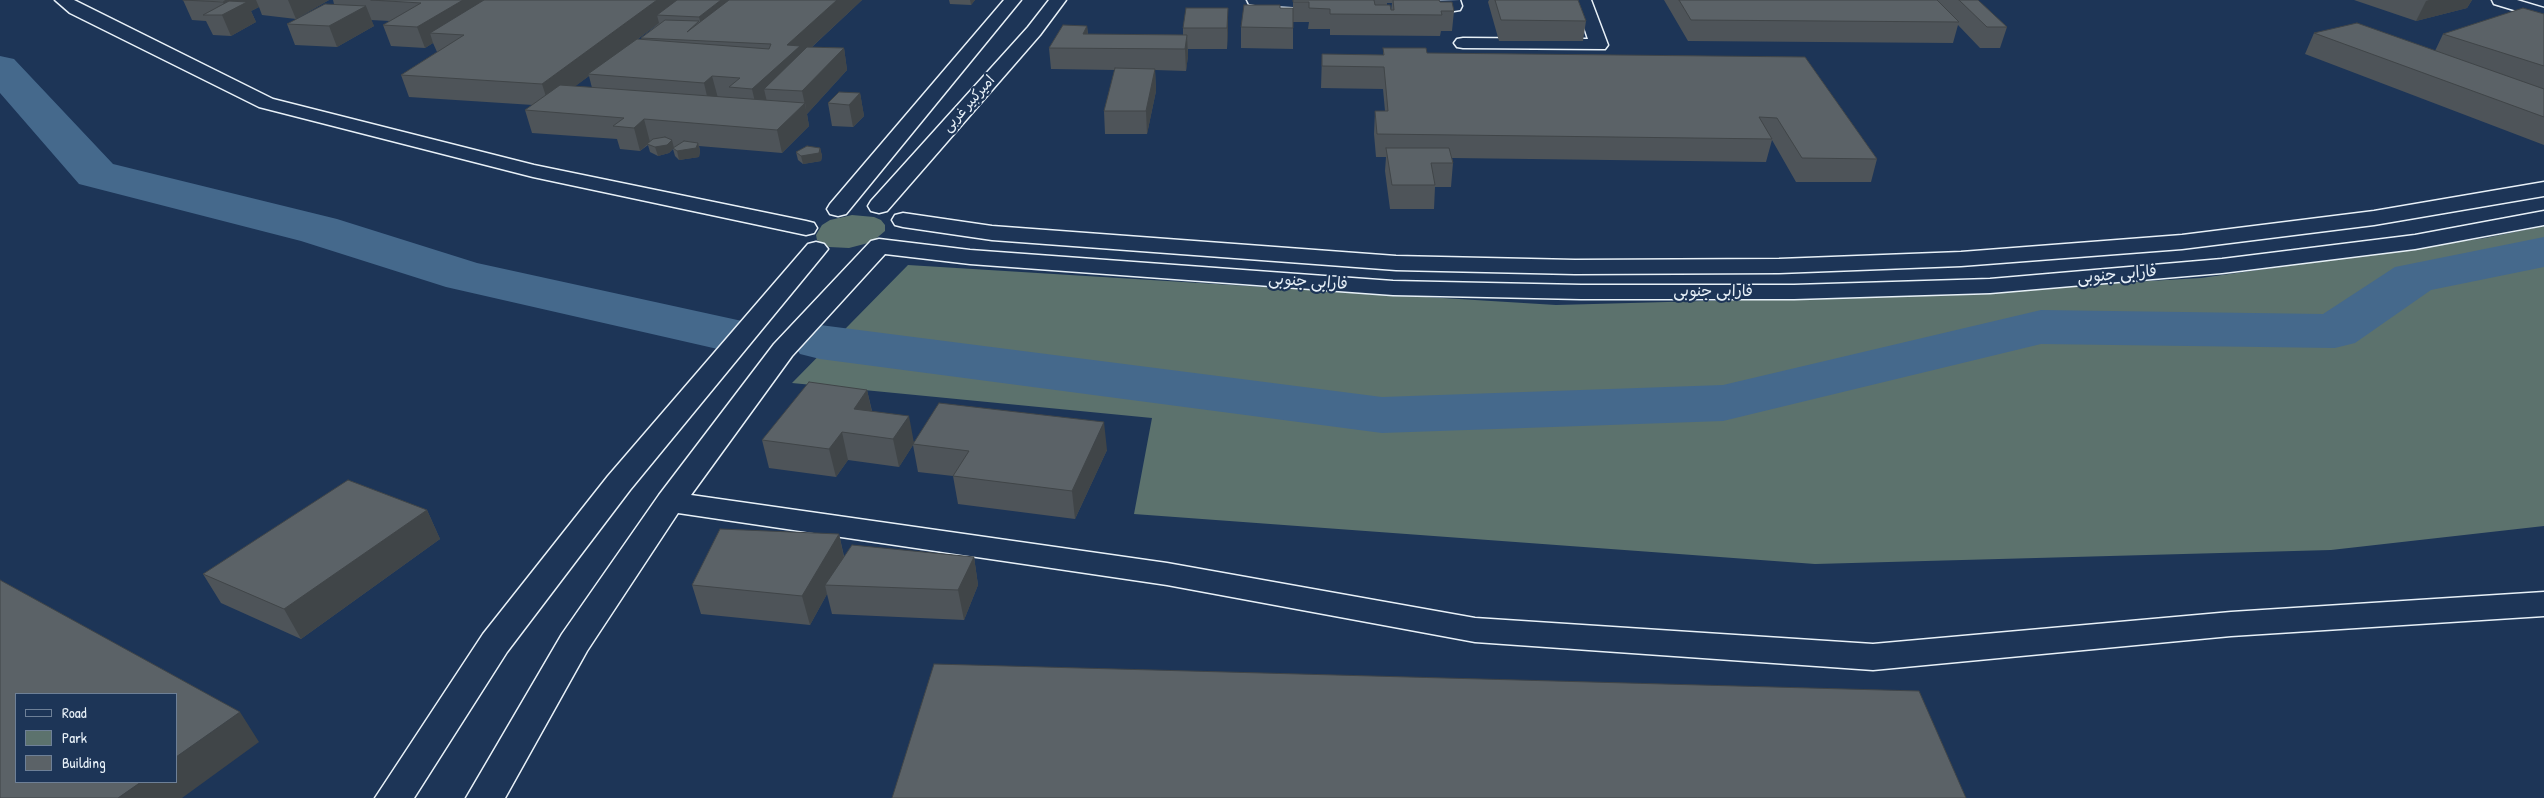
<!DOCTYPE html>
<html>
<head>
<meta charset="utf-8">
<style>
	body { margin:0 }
	#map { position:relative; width:2544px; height:798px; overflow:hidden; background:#1d3557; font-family:"Patrick Hand",sans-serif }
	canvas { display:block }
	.legend { position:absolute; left:15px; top:693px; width:162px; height:90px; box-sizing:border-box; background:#1d3557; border:1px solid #6e8097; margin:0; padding:6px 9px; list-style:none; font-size:15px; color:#e8f1f8 }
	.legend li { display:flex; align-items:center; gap:10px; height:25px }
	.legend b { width:25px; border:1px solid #6e8097 }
</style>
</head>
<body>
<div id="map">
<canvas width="2544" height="798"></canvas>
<ul class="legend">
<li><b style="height:6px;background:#1d3557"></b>Road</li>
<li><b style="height:14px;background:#5c726d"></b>Park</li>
<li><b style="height:14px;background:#5b6267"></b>Building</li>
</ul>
</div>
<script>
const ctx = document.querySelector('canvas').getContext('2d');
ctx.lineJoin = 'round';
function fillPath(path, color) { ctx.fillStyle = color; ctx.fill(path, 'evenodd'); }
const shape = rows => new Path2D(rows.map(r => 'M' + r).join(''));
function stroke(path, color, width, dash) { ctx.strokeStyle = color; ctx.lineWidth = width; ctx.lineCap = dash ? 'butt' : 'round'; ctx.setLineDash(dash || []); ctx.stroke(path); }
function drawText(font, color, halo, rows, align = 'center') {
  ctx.font = font + ' "Patrick Hand","Playpen Sans Arabic",sans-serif'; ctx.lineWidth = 4.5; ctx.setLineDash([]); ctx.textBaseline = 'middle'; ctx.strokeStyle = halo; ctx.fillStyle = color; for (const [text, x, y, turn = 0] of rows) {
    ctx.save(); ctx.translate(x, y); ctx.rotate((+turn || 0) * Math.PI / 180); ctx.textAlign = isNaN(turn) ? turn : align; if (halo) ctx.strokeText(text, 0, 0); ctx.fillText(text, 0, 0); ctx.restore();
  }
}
const green = shape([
	[852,215,874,217,881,220,885,225,885,231,872,242,849,248,829,247,817,240,816,235,822,225,830,220],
	[2544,226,2544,526,2331,550,1815,564,1134,514,1152,418,792,383,908,265,1556,305,1890,296,2201,278,2485,238]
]);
const river = shape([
	[0,56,14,59,113,164,337,219,477,263,742,321,750,333,742,345,722,350,446,287,301,241,79,184,0,93,0,56],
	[2544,237,2544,267,2431,290,2355,343,2335,348,2041,344,1723,421,1382,433,820,359,800,354,792,342,800,330,820,325,1382,397,1723,385,2041,310,2323,314,2395,267,2544,237]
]);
const minor = shape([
	[55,0,74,0,273,99,534,165,806,221,814,223,817,228,814,233,806,235,533,177,259,107,70,13,55,0],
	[1004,0,1021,0,846,214,838,216,830,214,827,209,830,204,1004,0],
	[1049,0,1066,0,1040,35,887,211,879,213,871,211,868,206,871,201,1028,27,1049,0],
	[1247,0,1335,0,1339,4,1337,8,1331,9,1255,5,1249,4,1247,0],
	[1460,0,1462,6,1460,10,1454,11,1416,11,1410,10,1408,6,1410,2,1416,1,1460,0],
	[1575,0,1591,0,1608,45,1605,49,1463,48,1457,47,1454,43,1457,39,1463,38,1588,39,1575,0],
	[2492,0,2517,0,2544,8,2544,19,2494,4,2492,0],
	[2544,182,2544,196,2374,225,2182,249,1961,266,1779,273,1575,274,1396,270,992,240,903,227,895,225,892,220,895,215,903,213,992,226,1396,256,1575,260,1779,259,1961,252,2182,235,2374,211,2544,182],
	[2544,211,2544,225,2415,249,2222,273,1990,293,1794,299,1581,299,1393,295,970,264,885,254,792,356,691,495,1167,563,1475,618,1873,644,2231,612,2544,592,2544,616,2231,636,1873,670,1475,642,1167,585,678,513,587,651,505,798,466,798,562,634,659,495,774,344,871,241,879,239,970,250,1393,281,1581,285,1794,285,1990,279,2222,259,2415,235,2544,211],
	[816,242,824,244,828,249,824,254,630,490,507,652,414,798,375,798,483,634,608,476,808,244,816,242]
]);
const wall = shape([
	[183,0,862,0,812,47,844,48,847,70,807,114,809,126,782,153,699,146,700,151,699,157,679,160,675,156,673,149,669,153,658,156,650,152,648,145,640,151,620,149,617,139,532,133,525,110,533,105,409,97,401,75,437,52,433,43,425,48,391,46,383,25,390,21,371,20,374,26,337,47,295,45,287,24,334,4,333,0,329,0,296,19,262,15,259,7,251,11,256,22,231,36,213,35,206,21,192,20],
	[659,23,641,38,642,39,638,39],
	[589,76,592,88,575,86],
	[949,0,975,0,971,5,950,4],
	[1293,0,1439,0,1440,2,1454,11,1452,31,1441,31,1440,36,1330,35,1330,29,1308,29,1309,22,1293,22,1293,49,1241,48,1241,27,1280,8,1293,8],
	[1387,3,1392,3,1391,10,1387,5],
	[1489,0,1578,0,1586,21,1583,41,1499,41,1488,2],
	[1664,0,1978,0,2007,27,2000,48,1980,48,1958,25,1953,43,1688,41],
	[2354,0,2472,0,2467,8,2416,21],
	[2544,14,2544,145,2305,54,2314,33,2435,51,2443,34],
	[1087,26,1088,34,1183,35,1183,28,1228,28,1227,49,1188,49,1188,56,1186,71,1155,70,1156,91,1147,134,1105,134,1104,111,1115,70,1051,69,1049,48],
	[1383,48,1427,53,1805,57,1877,159,1871,182,1796,182,1772,140,1766,162,1452,158,1453,163,1451,187,1435,187,1434,209,1390,209,1385,171,1386,157,1376,157,1374,134,1375,111,1385,111,1383,89,1321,88,1322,54,1383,55],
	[860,93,864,116,853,127,832,126,828,103],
	[820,148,822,156,821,161,803,164,798,160,796,152],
	[867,390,872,411,914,442,1107,450,1075,519,958,504,953,476,918,472,913,445,899,467,848,460,836,477,769,468,762,440],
	[427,510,440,539,301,639,221,603,203,574],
	[839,534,844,556,974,557,978,585,964,620,832,614,827,594,810,625,701,614,692,585]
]);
const shadedWall = shape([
	[226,0,256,0,259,7,251,11,256,22,231,36,222,15,227,12,223,2],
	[288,0,329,0,296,19],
	[463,0,503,0,430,33,433,43,425,48,417,27],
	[657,0,690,0,657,15,659,23,591,74,588,74,589,76,549,106,542,84],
	[721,0,751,0,704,38,699,17],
	[837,0,862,0,802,56,764,89,767,102,757,111,752,89,787,45],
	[970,0,975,0,971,5],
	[2429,0,2472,0,2467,8,2416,21,2426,1],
	[366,6,374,26,337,47,329,26],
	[1228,8,1228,28,1227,49,1227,28],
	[1087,26,1089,47,1083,34],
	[1187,35,1188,56,1186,71,1185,49],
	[844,48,847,70,807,114,802,91],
	[1155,69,1156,91,1147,134,1146,111],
	[712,76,718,98,709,105,704,83],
	[860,93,864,116,853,127,849,105],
	[805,103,809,126,782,153,777,130],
	[644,119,650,142,640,151,634,128],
	[672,140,674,148,673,148,673,149,669,153,658,156,655,147],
	[698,143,700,151,699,157,679,160,677,151],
	[820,148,822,156,821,161,803,164,801,156],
	[867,390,873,417,854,409],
	[909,416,914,443,913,444,913,445,899,467,893,439],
	[1104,422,1107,450,1075,519,1072,491],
	[842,432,848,460,836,477,829,449],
	[427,510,440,539,301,639,284,609],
	[839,534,845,563,825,585,827,594,810,625,802,596],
	[974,557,978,585,964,620,958,590],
	[240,712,259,742,182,798,118,798,141,782,176,782,176,757]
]);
const building = shape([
	[183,0,226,0,223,2,183,0],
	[371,0,463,0,417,27,383,25,421,3,371,0],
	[484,0,657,0,542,84,401,75,464,35,430,33,484,0],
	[677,0,721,0,699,17,657,15,677,0],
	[729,0,837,0,787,45,800,46,752,89,729,87,740,78,712,76,704,83,588,74,637,39,769,49,771,44,641,38,665,20,699,21,687,32,729,0],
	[1293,0,1374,0,1375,5,1390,5,1391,10,1394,10,1393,0,1439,0,1440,2,1452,2,1454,11,1441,11,1442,15,1330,14,1330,9,1309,8,1309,2,1293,2,1293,0],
	[1495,0,1578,0,1586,21,1501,20,1495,0],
	[1679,0,1937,0,1959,22,1691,20,1679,0],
	[1959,0,1978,0,2007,27,1987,27,1959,0],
	[229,1,247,2,222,15,203,15,229,1],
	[325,4,366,6,329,26,287,24,325,4],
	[1244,5,1280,5,1280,8,1293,8,1293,28,1241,27,1244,5],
	[1186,8,1228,8,1227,28,1183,28,1186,8],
	[2523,8,2544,14,2544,66,2443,34,2523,8],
	[2357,23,2544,89,2544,117,2314,33,2357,23],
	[1063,25,1087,26,1083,34,1187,35,1185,49,1049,48,1063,25],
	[807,47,844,48,802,91,764,89,807,47],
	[1383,48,1426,48,1427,53,1805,57,1877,159,1802,158,1777,118,1759,117,1772,139,1377,134,1375,111,1388,111,1384,67,1322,66,1322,54,1384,55,1383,48],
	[1115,68,1155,69,1146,111,1104,111,1115,68],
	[560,85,805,103,777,130,644,119,634,128,613,126,624,118,525,110,560,85],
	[839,92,860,93,849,105,828,103,839,92],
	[665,137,672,140,667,145,655,147,647,144,653,139,665,137],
	[684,141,698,143,696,148,677,151,673,148,684,141],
	[807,146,820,148,819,153,801,156,796,152,807,146],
	[1386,148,1449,148,1453,163,1431,163,1435,185,1392,185,1386,148],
	[809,382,867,390,854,409,909,416,893,439,842,432,829,449,762,440,809,382],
	[939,403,1104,422,1072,491,953,476,969,451,913,444,939,403],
	[348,480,427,510,284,609,203,574,348,480],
	[720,529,839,534,802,596,692,585,720,529],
	[852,545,974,557,958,590,825,585,852,545],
	[0,580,240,712,176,757,176,694,16,694,16,782,141,782,118,798,0,798,0,580],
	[934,664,1919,691,1966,798,892,798,934,664]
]);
const farStreetnames = [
	["امیرکبیر غربی",969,104,-48]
];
const streetNames = [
	["فارابی جنوبی",2117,275,-5],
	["فارابی جنوبی",1308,282,4],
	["فارابی جنوبی",1713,292]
];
fillPath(green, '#5c726d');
fillPath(river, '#45698c');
stroke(minor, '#e8f1f8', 3);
fillPath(minor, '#1d3557');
fillPath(wall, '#4e5459');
fillPath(shadedWall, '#404548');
fillPath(building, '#5b6267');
stroke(building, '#404548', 1);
drawText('14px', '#e8f1f8', '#1d3557', farStreetnames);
drawText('16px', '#e8f1f8', '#1d3557', streetNames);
</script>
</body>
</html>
